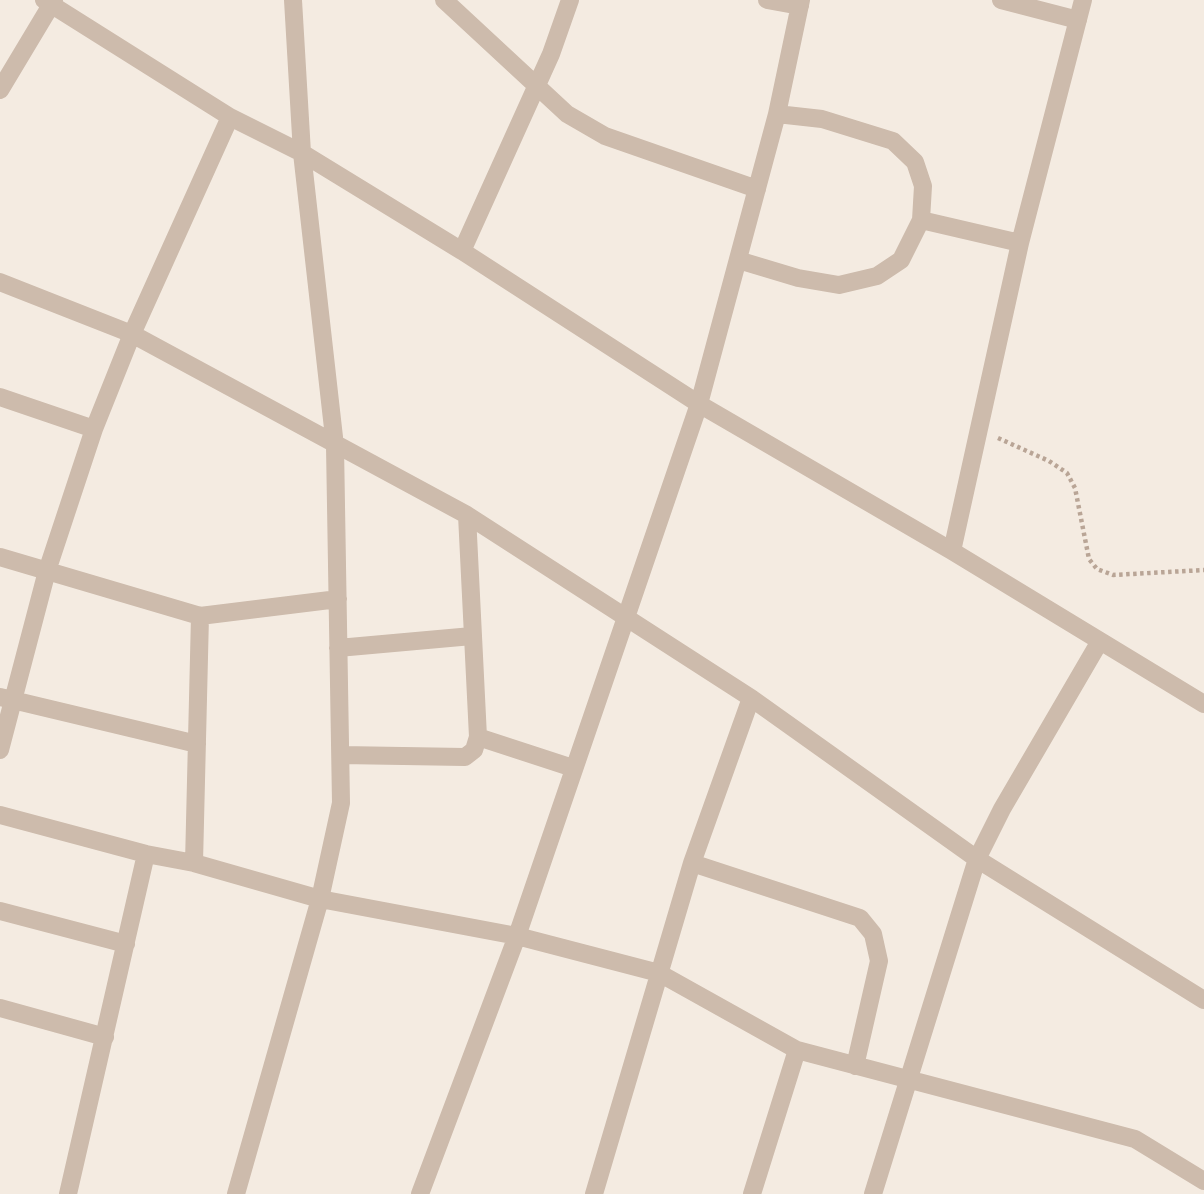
<!DOCTYPE html>
<html>
<head>
<meta charset="utf-8">
<style>
	body { margin:0 }
	canvas { display:block; background:#f4ebe1 }
</style>
</head>
<body>
<canvas width="1204" height="1194"></canvas>
<script>
const ctx = document.querySelector('canvas').getContext('2d');
ctx.lineJoin = 'round';
const shape = rows => new Path2D(rows.map(r => 'M' + r).join(''));
function stroke(path, color, width, dash) { ctx.strokeStyle = color; ctx.lineWidth = width; ctx.lineCap = dash ? 'butt' : 'round'; ctx.setLineDash(dash || []); ctx.stroke(path); }
const path = shape([
	[998,438,1049,461,1067,473,1075,488,1089,559,1097,569,1113,575,1204,570]
]);
const minor = shape([
	[44,0,230,117,302,153,462,251,699,404,952,551,1204,704],
	[444,0,567,114,605,136,757,189],
	[767,0,800,6],
	[1001,0,1078,20],
	[0,90,54,0],
	[921,220,1020,243],
	[462,251,551,54,570,0],
	[738,260,798,278,839,285,877,276,901,260,921,220,923,186,915,162,893,141,822,119,777,114],
	[0,282,132,334,467,515,751,698,977,859,1204,1000],
	[0,397,94,429],
	[952,551,1020,243,1083,0],
	[0,557,200,616,338,599],
	[338,648,472,636],
	[0,697,197,744],
	[478,737,573,768],
	[0,750,47,571,94,429,132,334,230,117],
	[341,755,465,757,474,750,478,737,467,515],
	[0,815,146,854,194,863,320,899,517,936,659,973,797,1050,1135,1139,1204,1181],
	[194,863,200,616],
	[692,863,860,918,873,934,879,961,855,1066],
	[0,911,126,944],
	[0,1008,105,1037],
	[68,1194,146,854],
	[236,1194,320,899,341,803,335,446,302,153,293,0],
	[420,1194,517,936,699,404,777,114,801,0],
	[594,1194,692,863,751,698],
	[752,1194,797,1050],
	[873,1194,977,859,1002,809,1100,641]
]);
stroke(path, '#b9a596', 4.5, [3.5, 3.5]);
stroke(minor, '#cdbbac', 18);
</script>
</body>
</html>
